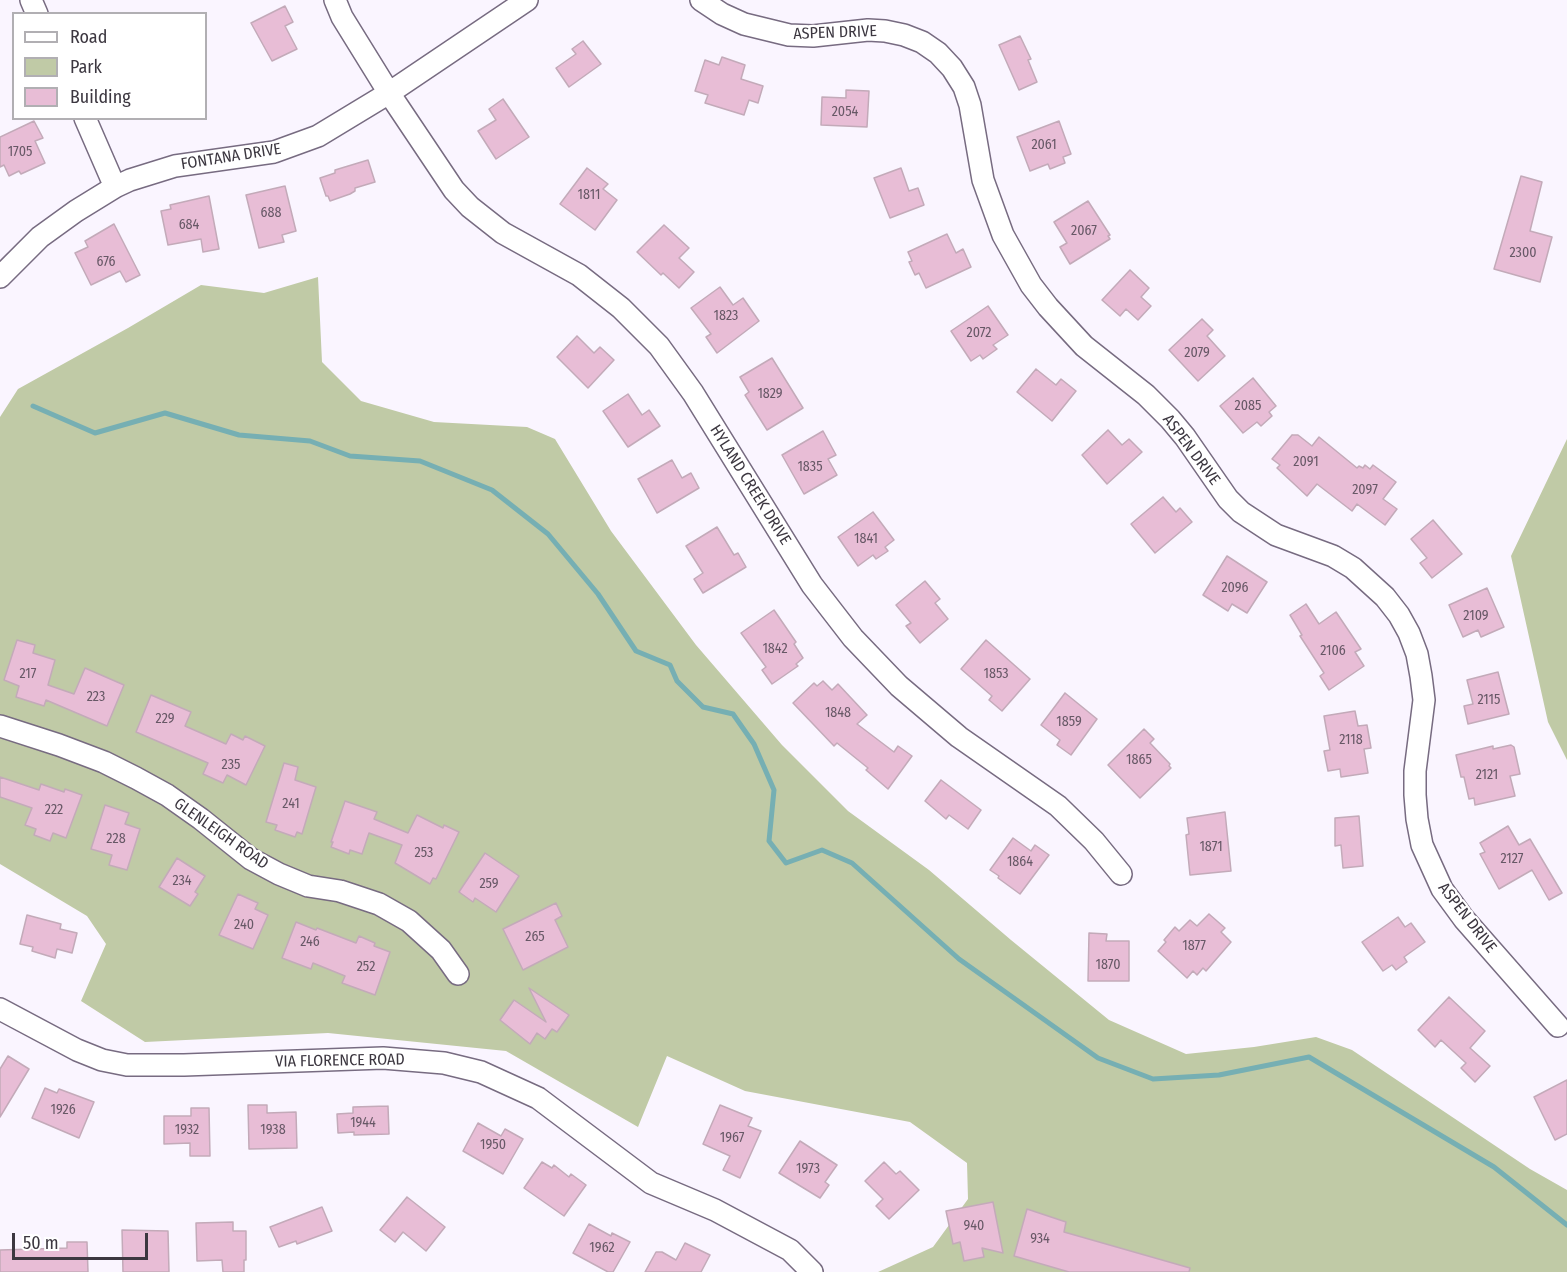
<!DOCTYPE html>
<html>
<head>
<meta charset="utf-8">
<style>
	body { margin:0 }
	#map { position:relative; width:1567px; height:1272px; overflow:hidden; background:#faf5ff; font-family:"Fira Sans Condensed",sans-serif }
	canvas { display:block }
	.legend { position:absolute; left:12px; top:12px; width:195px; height:108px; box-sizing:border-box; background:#fff; border:2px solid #b1afb3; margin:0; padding:8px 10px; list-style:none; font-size:18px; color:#3c3740 }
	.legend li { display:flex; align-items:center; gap:12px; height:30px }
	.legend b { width:30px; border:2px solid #b1afb3 }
	.scale { position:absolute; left:12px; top:1233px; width:136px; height:27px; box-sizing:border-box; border:3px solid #3c3740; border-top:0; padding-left:8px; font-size:18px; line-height:21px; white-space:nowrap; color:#3c3740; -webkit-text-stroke:4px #fff; paint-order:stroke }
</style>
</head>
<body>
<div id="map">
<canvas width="1567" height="1272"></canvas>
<ul class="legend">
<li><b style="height:8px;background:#fff"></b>Road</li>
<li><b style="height:16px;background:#c0caa6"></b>Park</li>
<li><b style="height:16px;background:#e8bdd6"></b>Building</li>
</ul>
<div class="scale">50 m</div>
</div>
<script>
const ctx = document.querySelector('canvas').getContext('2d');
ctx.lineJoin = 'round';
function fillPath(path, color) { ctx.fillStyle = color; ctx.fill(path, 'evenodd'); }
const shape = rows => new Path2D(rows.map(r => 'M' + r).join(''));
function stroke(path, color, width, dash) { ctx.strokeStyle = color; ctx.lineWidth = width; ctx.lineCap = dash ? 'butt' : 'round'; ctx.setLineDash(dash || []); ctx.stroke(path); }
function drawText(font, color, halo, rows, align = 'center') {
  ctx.font = font + ' "Fira Sans Condensed",sans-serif'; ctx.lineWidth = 4.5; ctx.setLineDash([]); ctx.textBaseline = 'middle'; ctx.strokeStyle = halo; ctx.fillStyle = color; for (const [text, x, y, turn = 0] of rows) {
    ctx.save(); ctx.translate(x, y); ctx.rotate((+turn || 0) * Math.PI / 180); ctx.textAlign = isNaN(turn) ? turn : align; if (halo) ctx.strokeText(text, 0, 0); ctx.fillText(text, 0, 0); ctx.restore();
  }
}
const green = shape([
	[318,277,322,362,361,401,434,422,527,427,555,439,611,531,696,645,782,745,848,811,929,870,1011,940,1109,1020,1186,1054,1254,1047,1316,1037,1352,1050,1530,1169,1567,1190,1567,1272,878,1272,933,1247,968,1199,967,1163,910,1122,745,1091,667,1056,638,1127,506,1051,328,1033,145,1042,81,1001,106,944,87,916,0,864,0,417,18,389,128,328,201,285,264,293],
	[1567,439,1567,760,1548,722,1511,556]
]);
const stream = shape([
	[33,406,95,433,165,413,239,435,310,441,350,456,420,461,492,490,548,534,598,594,636,651,670,665,677,681,703,707,733,714,754,744,774,790,769,841,786,863,822,850,852,863,959,959,1098,1058,1153,1079,1219,1075,1309,1057,1494,1167,1567,1225]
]);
const building = shape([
	[285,6,293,22,285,26,297,49,272,61,251,23,285,6],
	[1020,36,1031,59,1028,60,1037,82,1019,90,999,45,1020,36],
	[583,41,601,64,569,87,556,68,576,54,572,49,583,41],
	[722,57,745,65,741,79,763,86,758,103,749,100,744,115,705,103,708,95,695,91,705,60,719,65,722,57],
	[846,90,869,91,867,127,821,125,822,97,846,98,846,90],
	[503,99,529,137,496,159,478,131,496,120,489,109,503,99],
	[34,121,43,138,35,141,45,163,21,174,19,171,9,176,4,165,0,167,0,137,34,121],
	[1059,121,1071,154,1063,157,1065,163,1050,169,1048,164,1030,171,1017,137,1059,121],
	[368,160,375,182,355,188,355,191,350,194,330,201,328,196,326,196,320,178,335,173,335,170,368,160],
	[587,168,608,184,603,189,617,200,595,230,560,204,587,168],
	[901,168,909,191,918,188,924,205,890,218,874,178,901,168],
	[1521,176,1542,182,1530,231,1552,237,1540,282,1494,269,1521,176],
	[285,186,296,231,282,235,284,242,259,248,246,195,285,186],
	[209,196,219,249,203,252,201,239,168,245,161,211,171,209,170,205,209,196],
	[1088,201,1110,235,1108,236,1110,239,1070,264,1060,247,1067,243,1054,222,1088,201],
	[114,224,140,275,126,282,120,271,91,285,75,253,88,247,85,241,114,224],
	[664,225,689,248,679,258,694,272,679,288,663,273,661,275,637,252,664,225],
	[947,234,956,253,963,249,971,267,926,288,919,273,915,275,909,262,912,261,908,252,947,234],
	[1130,270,1149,288,1141,297,1151,306,1138,320,1126,309,1120,316,1102,300,1130,270],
	[720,287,733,305,743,298,759,321,717,353,706,337,711,334,691,308,720,287],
	[988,306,1008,335,993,345,997,349,983,359,980,355,971,361,951,331,988,306],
	[1202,319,1213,330,1207,336,1225,356,1198,381,1169,350,1202,319],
	[577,336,594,353,600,347,614,360,588,388,557,357,577,336],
	[772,358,803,408,767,430,745,395,749,392,740,377,772,358],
	[1036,369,1056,385,1061,379,1076,391,1052,421,1017,392,1036,369],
	[1253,378,1276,406,1269,412,1272,416,1261,426,1257,422,1243,433,1220,406,1253,378],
	[628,394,642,415,649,410,660,426,628,447,603,411,628,394],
	[1108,430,1122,445,1129,439,1142,452,1107,484,1082,455,1108,430],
	[823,431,836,455,828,459,837,475,804,494,782,455,823,431],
	[1292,435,1298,435,1312,446,1319,437,1357,468,1359,466,1363,468,1365,465,1370,469,1373,465,1396,482,1383,499,1397,509,1385,525,1357,504,1352,511,1317,484,1307,496,1277,468,1280,465,1272,459,1292,435],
	[672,460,682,478,691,473,699,488,657,513,638,479,672,460],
	[1163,497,1176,512,1180,508,1192,522,1155,553,1131,524,1163,497],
	[873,512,894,540,885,547,888,551,876,559,873,555,858,566,838,537,873,512],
	[1433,520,1462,554,1432,578,1420,563,1427,558,1411,539,1433,520],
	[717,527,734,555,738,553,746,567,703,593,694,579,703,573,686,546,717,527],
	[1227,556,1267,582,1247,613,1232,604,1228,611,1203,595,1227,556],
	[925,581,940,599,935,603,948,619,920,643,906,626,911,623,896,605,925,581],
	[1487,588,1504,627,1481,637,1478,630,1463,637,1449,605,1487,588],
	[1306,604,1319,624,1336,612,1361,649,1355,652,1364,666,1329,690,1320,676,1324,673,1300,636,1302,635,1290,615,1306,604],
	[774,610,796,642,794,644,803,658,796,664,798,666,772,684,762,670,766,667,741,633,774,610],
	[17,640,35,645,33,653,55,660,48,685,74,694,85,668,124,685,107,726,46,700,44,706,16,697,19,686,4,680,17,640],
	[986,640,1030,679,1002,711,989,700,992,696,961,669,986,640],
	[1498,672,1509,714,1468,724,1464,706,1473,704,1467,680,1498,672],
	[823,681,832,690,838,684,867,715,857,724,894,752,898,746,912,756,888,789,866,770,868,768,837,743,834,746,793,703,814,683,817,686,823,681],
	[1065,693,1097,719,1071,755,1057,745,1060,740,1041,725,1065,693],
	[151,695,191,712,185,726,226,744,231,734,243,740,245,736,265,746,246,785,227,775,223,783,203,774,208,763,136,732,151,695],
	[1355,711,1358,726,1367,725,1371,748,1364,749,1368,773,1341,777,1340,769,1328,771,1324,751,1330,750,1324,716,1355,711],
	[1144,729,1154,739,1150,743,1170,764,1169,766,1171,768,1140,798,1108,765,1144,729],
	[1511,745,1514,747,1520,774,1510,776,1515,796,1475,805,1474,798,1469,799,1464,777,1461,777,1456,755,1493,746,1493,749,1511,745],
	[284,763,298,767,295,780,316,787,302,834,297,832,295,837,275,830,277,825,266,822,284,763],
	[0,777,39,790,41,784,64,792,65,789,82,795,66,838,53,833,50,841,34,835,36,829,25,825,32,808,0,797,0,777],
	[941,780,981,810,968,829,949,815,946,819,925,801,941,780],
	[345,801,377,812,374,819,408,833,417,815,443,828,444,825,459,832,436,879,433,878,430,884,395,863,402,845,369,833,362,854,350,850,349,854,331,847,333,842,331,842,345,801],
	[105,805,129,813,125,824,140,829,127,870,109,865,112,855,91,849,105,805],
	[1225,812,1231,871,1190,875,1186,835,1189,834,1187,818,1225,812],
	[1359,816,1363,866,1343,868,1341,845,1335,846,1335,818,1359,816],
	[1508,826,1519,845,1530,839,1562,893,1549,900,1532,870,1499,889,1480,854,1485,852,1480,843,1508,826],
	[1013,838,1031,851,1035,845,1049,855,1020,894,998,878,999,876,990,870,1013,838],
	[485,853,519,876,496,912,475,898,473,902,459,892,485,853],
	[177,858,205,876,195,892,198,894,190,906,159,887,177,858],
	[238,894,258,903,255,909,268,915,253,949,219,935,238,894],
	[556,903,562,916,555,920,568,947,523,970,503,929,556,903],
	[1209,914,1225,928,1221,932,1231,942,1206,971,1203,968,1197,975,1193,971,1187,978,1158,951,1166,942,1164,940,1175,927,1179,931,1190,920,1197,926,1209,914],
	[27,915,61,924,60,929,77,933,72,953,57,949,55,958,32,951,33,947,20,944,27,915],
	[1398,917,1405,927,1411,923,1425,942,1404,957,1407,962,1396,970,1392,965,1383,971,1362,942,1398,917],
	[296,922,316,930,317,928,356,943,359,936,375,943,374,946,390,952,375,995,342,983,345,976,313,963,311,969,282,958,296,922],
	[1089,933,1107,934,1106,941,1129,941,1129,981,1088,981,1089,933],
	[529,988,569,1015,557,1032,552,1029,545,1039,537,1033,530,1044,500,1020,514,1000,546,1022,529,988],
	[1449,997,1485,1031,1470,1048,1490,1066,1475,1082,1461,1068,1466,1063,1441,1040,1435,1047,1418,1030,1449,997],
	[8,1056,29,1069,0,1117,0,1069,8,1056],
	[1567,1080,1567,1134,1555,1140,1534,1097,1567,1080],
	[45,1088,57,1093,59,1089,94,1102,79,1138,32,1118,45,1088],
	[248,1105,267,1105,267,1113,296,1112,297,1148,249,1149,248,1105],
	[720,1105,752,1118,748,1126,761,1131,740,1178,723,1170,730,1156,703,1144,720,1105],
	[388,1106,389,1134,354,1135,354,1132,338,1133,337,1114,353,1113,353,1107,388,1106],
	[191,1108,209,1108,210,1156,190,1156,190,1143,164,1144,164,1116,191,1116,191,1108],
	[478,1123,501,1136,505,1129,523,1139,503,1174,463,1151,478,1123],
	[800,1141,837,1165,825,1182,829,1185,820,1198,779,1173,800,1141],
	[542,1162,552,1168,554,1165,569,1177,571,1174,586,1185,564,1216,524,1188,542,1162],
	[884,1162,896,1174,900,1171,919,1190,889,1219,876,1206,883,1199,865,1181,884,1162],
	[407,1197,445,1227,426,1251,403,1232,395,1242,380,1230,407,1197],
	[993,1202,1003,1253,982,1248,984,1257,964,1261,960,1242,953,1244,946,1211,993,1202],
	[322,1207,332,1231,297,1244,296,1241,279,1247,270,1227,322,1207],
	[1027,1209,1066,1222,1064,1232,1190,1268,1189,1272,1069,1272,1014,1256,1027,1209],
	[233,1222,233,1231,246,1231,246,1260,244,1260,244,1272,223,1272,222,1260,197,1261,196,1223,233,1222],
	[589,1224,611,1236,612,1233,630,1242,613,1272,608,1272,573,1253,589,1224],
	[122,1230,168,1231,169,1272,123,1272,122,1230],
	[67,1242,87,1242,88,1272,0,1272,0,1250,67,1248,67,1242],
	[685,1243,710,1255,701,1272,645,1272,656,1252,662,1252,676,1260,685,1243]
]);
const minor = shape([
	[31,0,37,14],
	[335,0,342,17,389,93,454,190,470,207,503,233,579,275,621,308,659,346,693,393,812,585,853,638,899,686,959,737,1058,806,1094,841,1121,874],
	[701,0,722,14,744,24,789,35,813,36,868,30,885,31,904,35,922,42,938,53,952,68,964,87,970,105,983,180,1003,235,1031,285,1048,307,1084,346,1146,395,1170,419,1185,437,1228,499,1241,512,1276,535,1333,556,1353,568,1385,597,1399,615,1409,633,1417,654,1421,676,1424,700,1415,771,1415,795,1417,819,1422,845,1442,889,1464,919,1558,1026],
	[85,118,115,187],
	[0,277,40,237,76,211,115,187,130,180,175,166,274,152,318,136,389,93,527,0],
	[0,726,59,745,104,762,136,778,167,795,201,819,251,859,279,874,308,886,340,891,379,904,409,921,441,950,458,974],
	[0,1009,77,1050,102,1060,127,1065,184,1065,383,1058,444,1063,481,1072,538,1098,651,1183,715,1210,790,1250,812,1272]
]);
const numberNames = [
	["2054",845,112],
	["2061",1044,145],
	["1705",20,152],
	["1811",589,195],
	["688",271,213],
	["684",189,225],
	["2067",1084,231],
	["2300",1523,253],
	["676",106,262],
	["1823",726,316],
	["2072",979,333],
	["2079",1197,353],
	["1829",770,394],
	["2085",1248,406],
	["2091",1306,462],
	["1835",810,467],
	["2097",1365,490],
	["1841",866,539],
	["2096",1235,588],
	["2109",1476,616],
	["1842",775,649],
	["2106",1333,651],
	["217",28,674],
	["1853",996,674],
	["223",96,697],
	["2115",1489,700],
	["1848",838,713],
	["229",165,719],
	["1859",1069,722],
	["2118",1351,740],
	["1865",1139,760],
	["235",231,765],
	["2121",1487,775],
	["241",291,804],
	["222",54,810],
	["228",116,839],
	["1871",1211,847],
	["253",424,853],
	["2127",1512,859],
	["1864",1020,862],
	["234",182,881],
	["259",489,884],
	["240",244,925],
	["265",535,937],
	["246",310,942],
	["1877",1194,946],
	["1870",1108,965],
	["252",366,967],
	["1926",63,1110],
	["1944",363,1123],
	["1932",187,1130],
	["1938",273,1130],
	["1967",732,1138],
	["1950",493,1145],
	["1973",808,1169],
	["940",974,1226],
	["934",1040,1239],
	["1962",602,1248]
];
const streetNames = [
	["ASPEN DRIVE",835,33,-2],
	["FONTANA DRIVE",231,157,-9],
	["ASPEN DRIVE",1191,450,53],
	["HYLAND CREEK DRIVE",750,485,58],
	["GLENLEIGH ROAD",221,834,35],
	["ASPEN DRIVE",1467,918,52],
	["VIA FLORENCE ROAD",340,1061,-1]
];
fillPath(green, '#c0caa6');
stroke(stream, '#76afb3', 5);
fillPath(building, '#e8bdd6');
stroke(building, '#c3aab9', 1.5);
stroke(minor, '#776b81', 24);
stroke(minor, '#fff', 21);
drawText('14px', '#675866', null, numberNames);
drawText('16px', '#3c3740', '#fff', streetNames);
</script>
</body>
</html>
